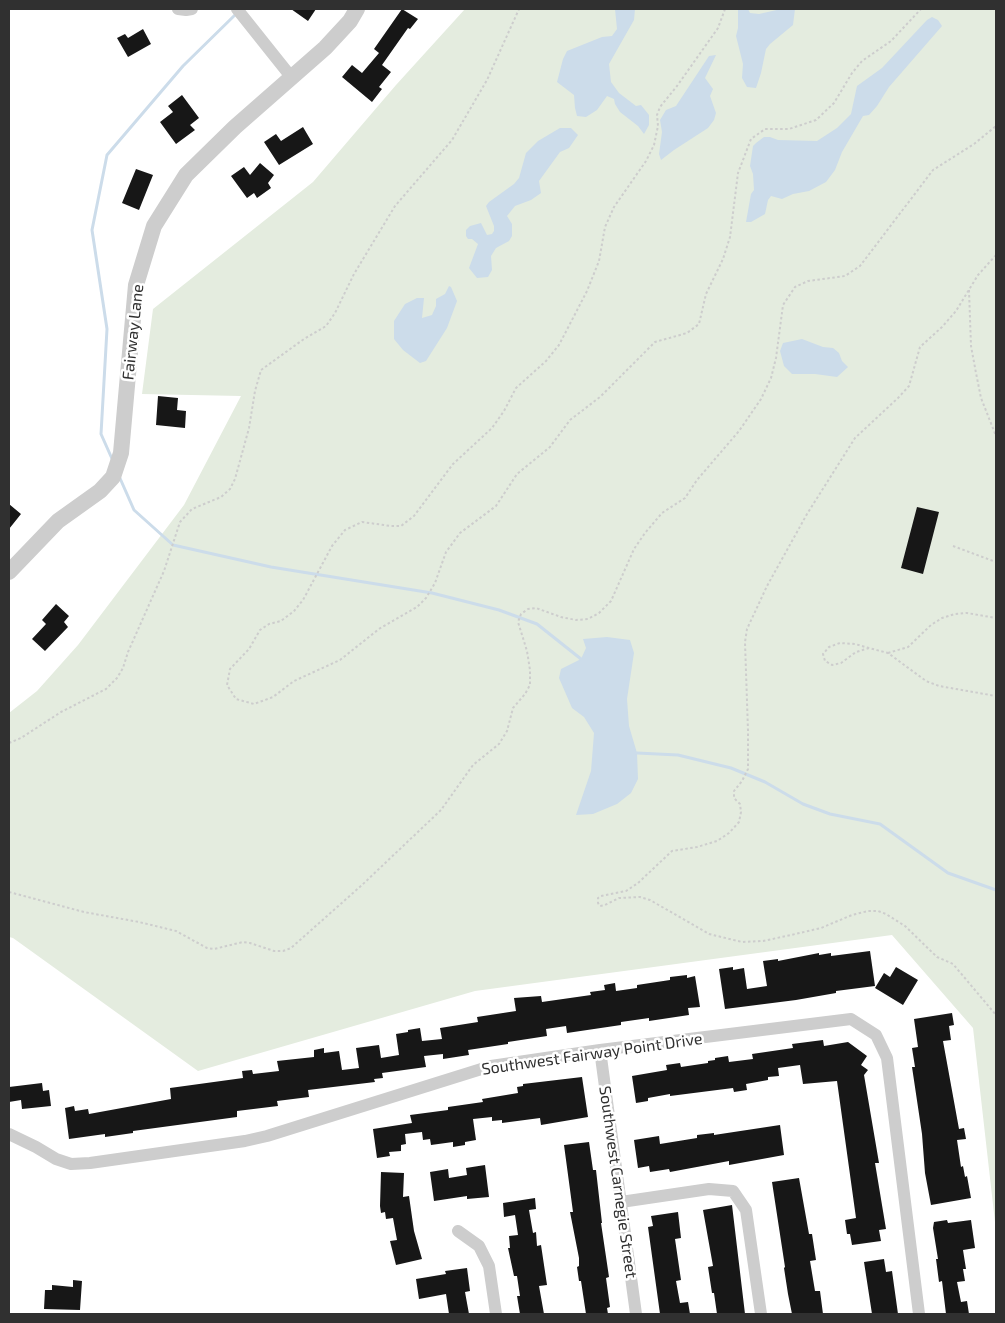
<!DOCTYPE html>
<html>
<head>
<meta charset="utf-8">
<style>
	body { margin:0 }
	#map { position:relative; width:1005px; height:1323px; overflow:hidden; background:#fff; font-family:"Exo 2",sans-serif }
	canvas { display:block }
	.frame { position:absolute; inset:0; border:10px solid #303030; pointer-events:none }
</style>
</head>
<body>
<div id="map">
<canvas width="1005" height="1323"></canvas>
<div class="frame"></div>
</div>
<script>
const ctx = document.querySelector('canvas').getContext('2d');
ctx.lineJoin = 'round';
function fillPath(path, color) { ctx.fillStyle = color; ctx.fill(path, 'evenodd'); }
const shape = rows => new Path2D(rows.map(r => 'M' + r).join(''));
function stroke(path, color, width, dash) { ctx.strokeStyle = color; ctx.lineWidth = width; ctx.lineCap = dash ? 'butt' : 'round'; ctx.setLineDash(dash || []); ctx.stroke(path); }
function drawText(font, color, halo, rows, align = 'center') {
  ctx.font = font + ' "Exo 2",sans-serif'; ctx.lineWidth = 5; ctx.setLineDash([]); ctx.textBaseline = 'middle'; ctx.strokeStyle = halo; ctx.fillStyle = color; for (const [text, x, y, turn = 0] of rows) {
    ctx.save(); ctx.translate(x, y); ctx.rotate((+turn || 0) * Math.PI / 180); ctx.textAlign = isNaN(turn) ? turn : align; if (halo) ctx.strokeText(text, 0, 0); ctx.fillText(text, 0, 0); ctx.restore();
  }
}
const green = shape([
	[465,9,996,9,996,1231,973,1028,892,935,475,991,198,1071,13,938,9,937,9,713,37,691,78,645,184,505,241,396,142,394,153,309,313,182,396,85]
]);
const water = shape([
	[615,9,635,9,634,20,609,64,611,82,619,93,636,106,641,105,649,115,649,125,644,134,638,126,620,112,615,104,614,99,607,96,597,110,586,117,577,116,575,108,574,95,557,82,563,59,567,51,602,37,612,36,617,29],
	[738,9,748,9,750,13,759,14,781,9,795,9,793,25,770,44,766,49,761,73,756,88,747,87,742,78,743,64,736,36,738,28],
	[932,17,938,20,942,26,889,87,877,106,869,115,863,116,842,152,835,170,826,182,809,191,793,194,782,199,771,196,768,200,765,214,751,222,746,222,751,194,754,190,753,174,750,166,753,146,756,143,764,137,770,137,778,140,817,141,837,128,851,114,857,86,882,68,927,20],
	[716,55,705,78,713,89,710,96,716,113,714,120,708,128,674,150,661,160,659,154,662,132,660,120,666,110,676,106,709,56],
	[560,128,571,128,578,135,569,148,560,152,539,181,541,193,531,200,515,206,507,216,512,224,512,236,509,241,496,248,491,256,492,270,488,277,477,278,469,268,478,244,472,239,468,239,466,236,466,230,470,226,481,223,487,235,492,234,494,231,494,226,486,206,489,202,514,184,519,178,526,153,538,141],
	[449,286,451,287,457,301,447,328,426,361,420,363,403,350,394,339,394,321,405,304,417,298,424,298,422,318,432,315,436,306,436,299,445,294],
	[802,339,823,347,833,348,839,353,842,361,848,367,837,377,815,374,792,374,784,366,780,351,783,343],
	[607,637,630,640,634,653,627,699,629,726,637,753,638,779,631,793,617,804,593,814,576,815,591,771,594,733,584,717,572,708,559,678,561,669,581,659,586,648,583,639]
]);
const stream = shape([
	[113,461,101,434,107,329,92,230,107,155,183,66,237,13],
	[119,476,134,510,173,545,271,567,432,593,499,610,537,624,581,659],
	[637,753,678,755,731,768,765,782,803,804,830,814,880,824,948,873,996,890]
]);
const building = shape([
	[291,9,316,9,308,21],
	[402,9,418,19,410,29,408,28,382,65,391,72,379,87,382,89,372,102,342,77,352,65,362,73,379,53,374,49],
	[143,29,151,44,128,57,117,38,125,34,128,38],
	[182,95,199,118,190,125,195,130,176,144,160,122,173,112,168,106],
	[303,127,313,144,279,165,264,142,276,134,281,141],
	[260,163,274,175,268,183,271,188,257,198,254,193,247,198,231,176,244,167,250,175],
	[136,169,153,175,139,210,122,203],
	[158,396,178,398,177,410,186,411,185,428,156,425],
	[9,504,21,514,9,529],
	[917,507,939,512,923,574,901,568],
	[56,604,69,616,64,622,68,627,45,651,32,639,46,624,42,620],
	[870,951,875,986,836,991,836,993,796,1000,725,1009,719,969,733,967,733,970,744,968,747,989,767,986,763,961,778,959,778,961,819,953,819,955,831,953,831,956],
	[896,967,918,980,903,1005,875,988,884,973,890,977],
	[687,975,687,978,695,976,700,1007,688,1008,689,1015,649,1021,649,1018,621,1022,621,1025,567,1033,566,1026,546,1029,547,1036,508,1042,508,1044,468,1050,469,1055,443,1059,443,1054,424,1056,426,1067,382,1073,383,1078,374,1079,375,1082,308,1090,309,1097,277,1101,278,1106,237,1111,237,1117,133,1131,133,1133,105,1137,105,1134,69,1139,65,1108,74,1106,75,1111,88,1109,89,1114,171,1099,170,1088,243,1078,242,1071,252,1070,253,1074,279,1071,277,1061,314,1057,314,1050,324,1048,324,1053,339,1051,342,1070,359,1068,356,1048,379,1045,381,1058,399,1055,396,1034,408,1032,408,1030,420,1028,422,1041,442,1039,440,1028,478,1022,477,1017,516,1011,514,998,541,996,542,1002,591,995,590,992,605,990,604,985,615,983,616,991,637,988,637,985,670,980,670,977],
	[952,1013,954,1025,949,1026,951,1040,943,1041,959,1129,964,1128,966,1139,957,1140,961,1167,963,1166,965,1177,967,1176,971,1198,931,1205,925,1173,922,1134,912,1067,915,1067,912,1048,918,1047,914,1019],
	[823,1040,824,1046,848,1042,867,1056,861,1065,868,1070,864,1075,879,1163,875,1163,886,1229,879,1230,881,1241,852,1245,850,1234,847,1234,845,1220,856,1218,837,1081,803,1084,800,1065,778,1068,779,1076,768,1077,768,1080,746,1084,747,1090,734,1092,733,1088,670,1096,670,1094,648,1098,648,1101,636,1103,632,1076,667,1070,666,1065,680,1063,681,1067,708,1063,708,1061,715,1060,715,1058,728,1056,729,1062,753,1059,752,1054,793,1048,792,1044],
	[582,1077,588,1117,541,1125,540,1118,502,1123,502,1120,492,1121,492,1117,473,1119,476,1140,465,1142,465,1145,453,1147,453,1142,431,1145,430,1139,423,1140,422,1132,405,1134,406,1144,401,1145,401,1151,389,1152,390,1156,377,1158,373,1129,412,1123,410,1115,448,1110,448,1107,483,1102,482,1099,518,1093,517,1087,523,1086,523,1084],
	[42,1083,43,1091,49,1090,51,1106,22,1109,21,1100,9,1102,9,1087],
	[780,1125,784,1155,729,1165,729,1161,670,1172,669,1169,650,1172,649,1166,638,1168,634,1140,659,1136,660,1144,697,1138,697,1135,714,1133,714,1135],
	[589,1142,593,1170,596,1170,602,1223,601,1223,609,1277,606,1278,610,1307,607,1308,608,1314,586,1314,581,1281,579,1281,577,1267,579,1266,579,1258,570,1212,573,1212,564,1145],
	[485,1165,489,1197,467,1199,467,1196,434,1201,430,1172,448,1169,449,1178,467,1175,466,1168],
	[381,1172,404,1173,403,1197,409,1196,414,1231,422,1259,396,1265,390,1241,397,1240,393,1218,386,1219,385,1212,381,1213,380,1206],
	[799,1178,809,1234,812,1234,816,1260,810,1261,815,1291,820,1291,823,1314,792,1314,788,1294,784,1268,785,1267,772,1182],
	[535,1198,536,1209,529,1210,533,1233,536,1232,537,1246,541,1245,547,1285,539,1286,544,1314,520,1314,517,1296,520,1296,517,1276,514,1276,508,1248,510,1248,509,1236,518,1235,515,1215,504,1217,503,1203],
	[732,1205,745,1314,717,1314,714,1293,712,1293,708,1267,713,1266,703,1210],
	[678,1212,681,1238,675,1239,681,1280,676,1281,680,1303,688,1302,690,1314,660,1314,648,1227,653,1226,651,1216],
	[947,1220,948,1223,971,1220,975,1248,963,1250,966,1269,963,1269,965,1281,957,1282,961,1302,967,1301,969,1314,946,1314,942,1281,939,1282,936,1259,938,1259,933,1228,934,1222],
	[884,1259,886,1272,892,1271,898,1314,872,1314,864,1262],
	[467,1268,470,1291,465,1292,469,1314,449,1314,446,1294,419,1299,416,1279,446,1274,445,1271],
	[73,1280,82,1281,80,1310,44,1309,45,1290,52,1290,52,1285,73,1287]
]);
const path = shape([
	[725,9,718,28,677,86,660,107,657,115,658,126,654,145,646,161,614,207,605,227,599,261,587,291,559,345,546,361,516,388,504,411,492,428,453,464,414,516,401,526,391,526,362,522,345,530,332,546,303,600,294,611,281,621,269,624,260,630,249,649,230,669,227,685,236,699,254,704,273,697,294,681,340,660,379,629,417,607,426,598,435,583,446,552,460,533,496,506,517,474,550,447,570,420,600,397,655,342,687,333,699,324,706,294,723,259,730,237,738,173,751,139,765,129,789,129,816,120,834,103,852,73,862,61,891,41,921,9],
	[996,255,978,275,956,311,942,327,920,347,909,386,898,398,855,438,807,514,767,586,754,614,747,629,745,642,748,731,748,769,742,781,734,791,734,798,740,804,741,812,739,822,729,833,717,841,697,847,672,851,638,883,626,891,601,896,598,898,598,903,600,906,605,905,619,898,640,897,650,900,709,934,742,942,763,941,791,935,821,928,852,915,868,911,878,911,886,914,905,926,937,957,953,964,996,1015],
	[969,290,971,346,976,373,981,398,996,436],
	[953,546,996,562],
	[869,648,856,652,841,663,832,665,825,661,823,654,829,647,840,643,855,644,869,648,888,653,926,681,939,686,996,696],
	[888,653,908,647,931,625,942,618,955,614,967,613,996,618],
	[9,743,21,738,61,712,106,689,117,678,123,668,128,652,164,571,180,522,192,509,221,497,230,489,235,479,249,428,255,391,261,370,304,339,326,326,335,313,354,274,395,206,452,140,487,80,519,9],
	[9,892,84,912,139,922,176,931,207,948,214,949,243,942,250,943,274,951,283,951,291,948,362,885,441,810,473,765,499,744,507,731,513,708,525,694,530,685,530,670,527,651,518,622,521,614,528,609,536,608,561,617,576,620,588,619,599,613,611,601,634,549,645,533,662,513,685,498,697,480,739,431,761,399,771,378,776,358,783,305,795,287,808,281,845,276,860,266,933,170,974,144,996,126]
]);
const minor = shape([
	[178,9,186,10,192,9],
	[237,9,292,78],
	[600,1050,636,1314],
	[9,1134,36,1147,56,1159,71,1164,90,1163,245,1141,267,1136,491,1066,600,1050,851,1019,876,1035,887,1058,919,1314],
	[621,1202,709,1189,733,1191,746,1210,761,1314],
	[458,1231,479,1246,489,1266,496,1314]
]);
const tertiary = shape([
	[9,572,58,521,100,491,113,477,121,453,136,285,154,226,186,175,235,127,325,48,350,21,357,9]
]);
const streetNames = [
	["Fairway Lane",133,332,-84],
	["Southwest Fairway Point Drive",592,1054,-8],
	["Southwest Carnegie Street",618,1182,82]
];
fillPath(green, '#e4ecdf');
fillPath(water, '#ccdcea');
stroke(stream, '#ccdcea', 3);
fillPath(building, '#171717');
stroke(path, '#cdcdcd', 2, [2.5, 2.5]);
stroke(minor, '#cdcdcd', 12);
stroke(tertiary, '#cdcdcd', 16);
drawText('16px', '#303030', '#fff', streetNames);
</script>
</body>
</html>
